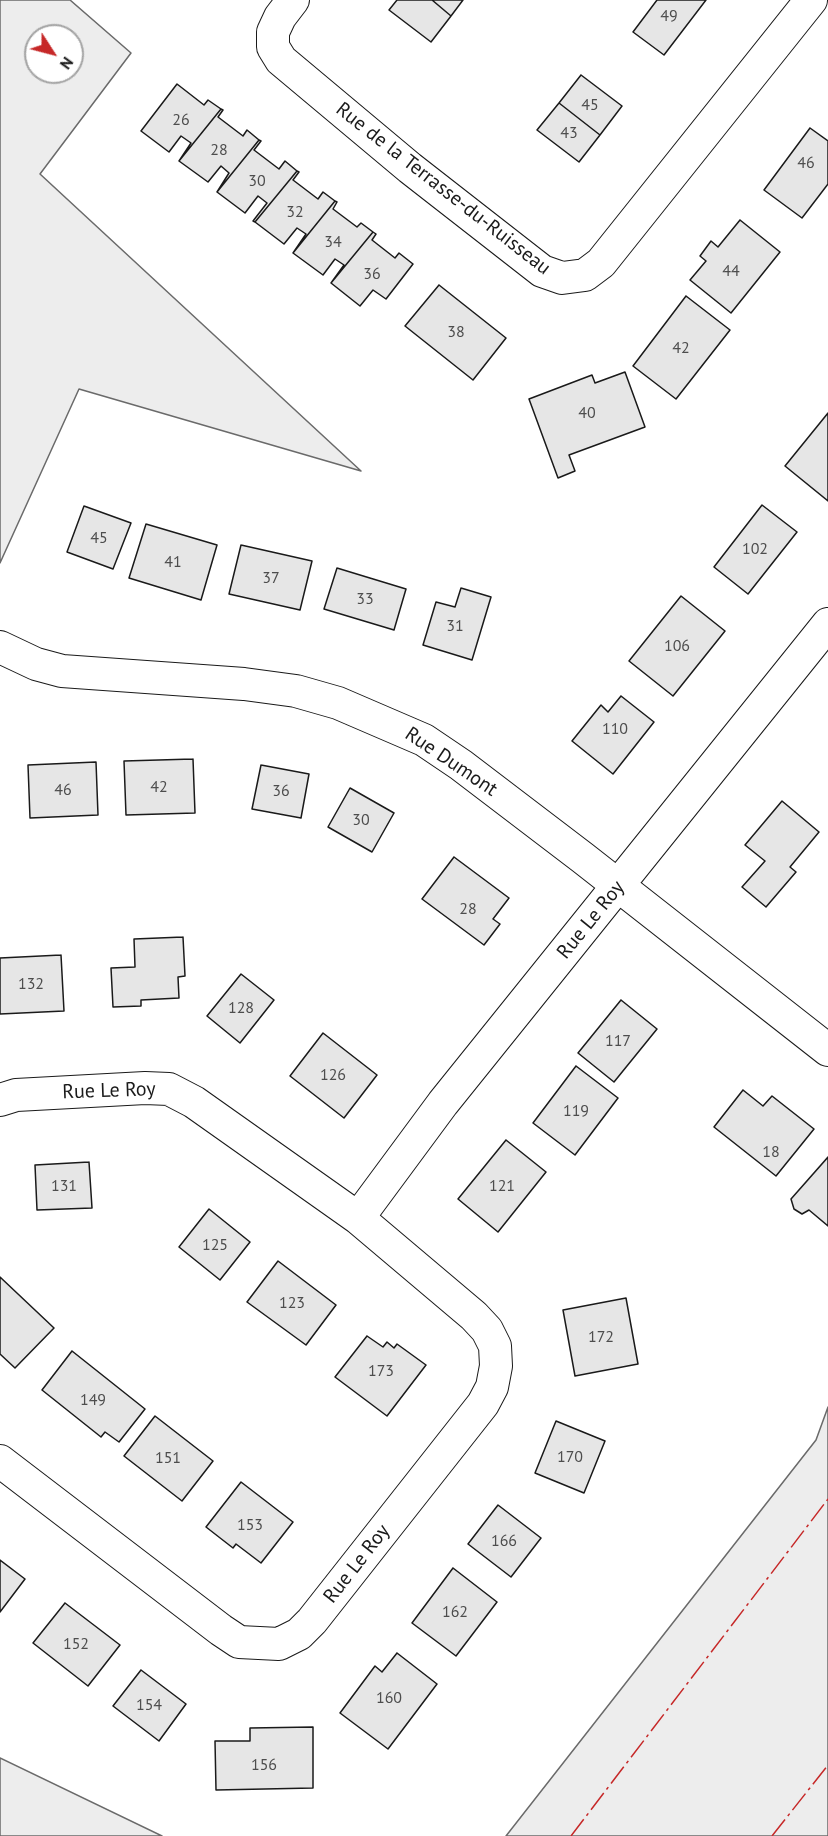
<!DOCTYPE html>
<html>
<head>
<meta charset="utf-8">
<style>
	body { margin:0 }
	#map { position:relative; width:828px; height:1836px; overflow:hidden; background:#fff; font-family:"PT Sans",sans-serif }
	canvas { display:block }
	.north { position:absolute; left:24px; top:24px; width:60px; height:60px; box-sizing:border-box; background:#fff; border:2px solid #a3a3a3; border-radius:50%; rotate:126deg; font-size:16px; font-weight:700; line-height:24px; text-align:center; color:#1a1a1a }
	.north::after { content:''; display:block; margin:auto; width:21px; height:27px; background:#c62828; clip-path:polygon(50% 0,100% 100%,50% 72%,0 100%) }
</style>
</head>
<body>
<div id="map">
<canvas width="828" height="1836"></canvas>
<div class="north">N</div>
</div>
<script>
const ctx = document.querySelector('canvas').getContext('2d');
ctx.lineJoin = 'round';
function fillPath(path, color) { ctx.fillStyle = color; ctx.fill(path, 'evenodd'); }
const shape = rows => new Path2D(rows.map(r => 'M' + r).join(''));
function stroke(path, color, width, dash) { ctx.strokeStyle = color; ctx.lineWidth = width; ctx.lineCap = dash ? 'butt' : 'round'; ctx.setLineDash(dash || []); ctx.stroke(path); }
function drawText(font, color, halo, rows, align = 'center') {
  ctx.font = font + ' "PT Sans",sans-serif'; ctx.lineWidth = 4.5; ctx.setLineDash([]); ctx.textBaseline = 'middle'; ctx.strokeStyle = halo; ctx.fillStyle = color; for (const [text, x, y, turn = 0] of rows) {
    ctx.save(); ctx.translate(x, y); ctx.rotate((+turn || 0) * Math.PI / 180); ctx.textAlign = isNaN(turn) ? turn : align; if (halo) ctx.strokeText(text, 0, 0); ctx.fillText(text, 0, 0); ctx.restore();
  }
}
const built = shape([
	[0,0,70,0,131,53,40,174,361,471,79,389,0,563,0,0],
	[36,36,72,36,72,72,36,72,36,36],
	[828,1407,828,1836,506,1836,816,1440,828,1407],
	[0,1758,162,1836,0,1836,0,1758]
]);
const building = shape([
	[397,0,432,0,451,16,431,42,389,10,397,0],
	[432,0,463,0,451,16,432,0],
	[657,0,706,0,664,55,633,32,657,0],
	[581,75,622,106,600,135,559,103,581,75],
	[177,84,204,105,208,100,221,109,179,161,191,143,181,136,169,152,141,131,177,84],
	[559,103,600,135,579,162,537,130,559,103],
	[221,109,223,110,218,117,243,136,247,130,259,140,217,192,229,173,221,166,208,182,179,161,221,109],
	[810,128,828,141,828,184,802,218,764,190,810,128],
	[259,140,261,141,254,150,279,169,285,161,297,171,255,222,253,221,267,203,258,196,245,213,217,192,259,140],
	[297,171,299,172,293,180,318,199,323,192,335,201,293,253,306,234,297,228,284,244,255,222,297,171],
	[335,201,337,202,333,209,357,227,361,223,373,232,331,283,344,265,335,259,323,275,293,253,335,201],
	[740,220,780,252,731,313,690,280,706,261,700,256,711,241,718,247,740,220],
	[373,232,376,234,372,240,395,258,399,253,413,264,386,299,373,290,360,306,331,283,373,232],
	[439,285,506,338,473,380,405,326,439,285],
	[686,296,730,330,676,399,633,366,686,296],
	[625,372,645,427,569,455,575,471,558,478,529,399,592,375,595,383,625,372],
	[828,413,828,501,785,466,828,413],
	[762,505,797,532,748,594,714,567,762,505],
	[84,506,131,523,113,569,67,552,84,506],
	[146,524,217,545,201,600,129,578,146,524],
	[241,545,312,561,300,610,229,594,241,545],
	[337,568,406,589,394,630,324,609,337,568],
	[461,588,491,597,472,660,423,645,436,602,455,607,461,588],
	[681,596,725,631,673,696,629,661,681,596],
	[621,696,654,722,613,774,572,741,601,705,608,712,621,696],
	[193,759,195,813,126,815,124,761,193,759],
	[96,762,98,815,30,818,28,765,96,762],
	[261,765,309,774,301,818,252,809,261,765],
	[350,788,394,813,372,852,328,827,350,788],
	[782,801,819,832,790,867,796,872,766,907,742,887,765,861,745,845,782,801],
	[454,857,509,898,493,919,500,924,484,945,422,899,454,857],
	[183,937,185,976,178,977,179,998,141,1000,141,1006,113,1007,111,968,135,967,134,939,183,937],
	[61,955,64,1011,0,1014,0,958,61,955],
	[241,974,274,1000,240,1043,207,1016,241,974],
	[621,1000,657,1029,614,1082,578,1053,621,1000],
	[323,1033,377,1075,344,1118,290,1076,323,1033],
	[576,1066,618,1098,575,1155,533,1123,576,1066],
	[743,1090,763,1106,772,1096,814,1129,776,1176,714,1127,743,1090],
	[506,1140,546,1172,498,1232,458,1199,506,1140],
	[828,1157,828,1226,809,1210,802,1214,794,1209,791,1199,828,1157],
	[89,1162,92,1208,37,1210,35,1165,89,1162],
	[209,1209,250,1242,220,1280,179,1247,209,1209],
	[278,1261,336,1305,306,1345,247,1302,278,1261],
	[0,1277,54,1328,15,1368,0,1354,0,1277],
	[626,1298,638,1364,575,1376,563,1310,626,1298],
	[367,1336,383,1347,387,1342,394,1348,397,1344,426,1365,387,1416,335,1377,367,1336],
	[72,1351,145,1409,119,1442,105,1432,101,1437,42,1390,72,1351],
	[155,1416,213,1461,182,1501,124,1456,155,1416],
	[556,1421,605,1441,584,1493,535,1473,556,1421],
	[241,1482,293,1522,261,1563,236,1544,233,1548,206,1527,241,1482],
	[498,1505,541,1538,511,1577,468,1544,498,1505],
	[0,1560,25,1579,0,1612,0,1560],
	[453,1568,497,1602,456,1656,412,1623,453,1568],
	[65,1603,120,1645,88,1686,33,1643,65,1603],
	[397,1653,437,1684,388,1749,340,1713,375,1666,382,1672,397,1653],
	[141,1670,186,1704,159,1741,113,1706,141,1670],
	[313,1727,313,1788,216,1790,215,1741,250,1741,250,1728,313,1727]
]);
const street = shape([
	[293,0,280,17,273,32,273,47,281,60,410,168,542,271,562,278,585,275,601,263,811,0],
	[0,647,36,664,62,671,244,684,296,691,338,703,424,740,461,765,583,858,828,1050],
	[0,1100,16,1095,145,1088,169,1089,194,1102,358,1218,474,1316,487,1330,495,1346,496,1366,492,1387,483,1404,312,1621,299,1634,279,1644,239,1642,221,1630,0,1461],
	[358,1218,443,1103,828,624]
]);
const power = shape([
	[571,1836,828,1499],
	[772,1836,828,1765]
]);
const numberNames = [
	["49",669,16],
	["45",590,105],
	["26",181,120],
	["43",569,133],
	["28",219,150],
	["46",806,163],
	["30",257,181],
	["32",295,212],
	["34",333,242],
	["44",731,271],
	["36",372,274],
	["38",456,332],
	["42",681,348],
	["40",587,413],
	["45",99,538],
	["102",755,549],
	["41",173,562],
	["37",271,578],
	["33",365,599],
	["31",455,626],
	["106",677,646],
	["110",615,729],
	["42",159,787],
	["46",63,790],
	["36",281,791],
	["30",361,820],
	["28",468,909],
	["132",31,984],
	["128",241,1008],
	["117",618,1041],
	["126",333,1075],
	["119",576,1111],
	["18",771,1152],
	["131",64,1186],
	["121",502,1186],
	["125",215,1245],
	["123",292,1303],
	["172",601,1337],
	["173",381,1371],
	["149",93,1400],
	["170",570,1457],
	["151",168,1458],
	["153",250,1525],
	["166",504,1541],
	["162",455,1612],
	["152",76,1644],
	["160",389,1698],
	["154",149,1705],
	["156",264,1765]
];
const streetNames = [
	["Rue de la Terrasse-du-Ruisseau",443,189,38],
	["Rue Dumont",451,762,34],
	["Rue Le Roy",591,920,-51],
	["Rue Le Roy",109,1091,-2],
	["Rue Le Roy",357,1564,-52]
];
fillPath(built, '#ededed');
stroke(built, '#6a6a6a', 1.5);
fillPath(building, '#e6e6e6');
stroke(building, '#1a1a1a', 1.5);
stroke(street, '#1a1a1a', 34);
stroke(street, '#fff', 32);
stroke(power, '#c62828', 1.5, [21, 4.5, 3, 4.5]);
drawText('16px', '#4d4d4d', null, numberNames);
drawText('20px', '#1a1a1a', '#fff', streetNames);
</script>
</body>
</html>
